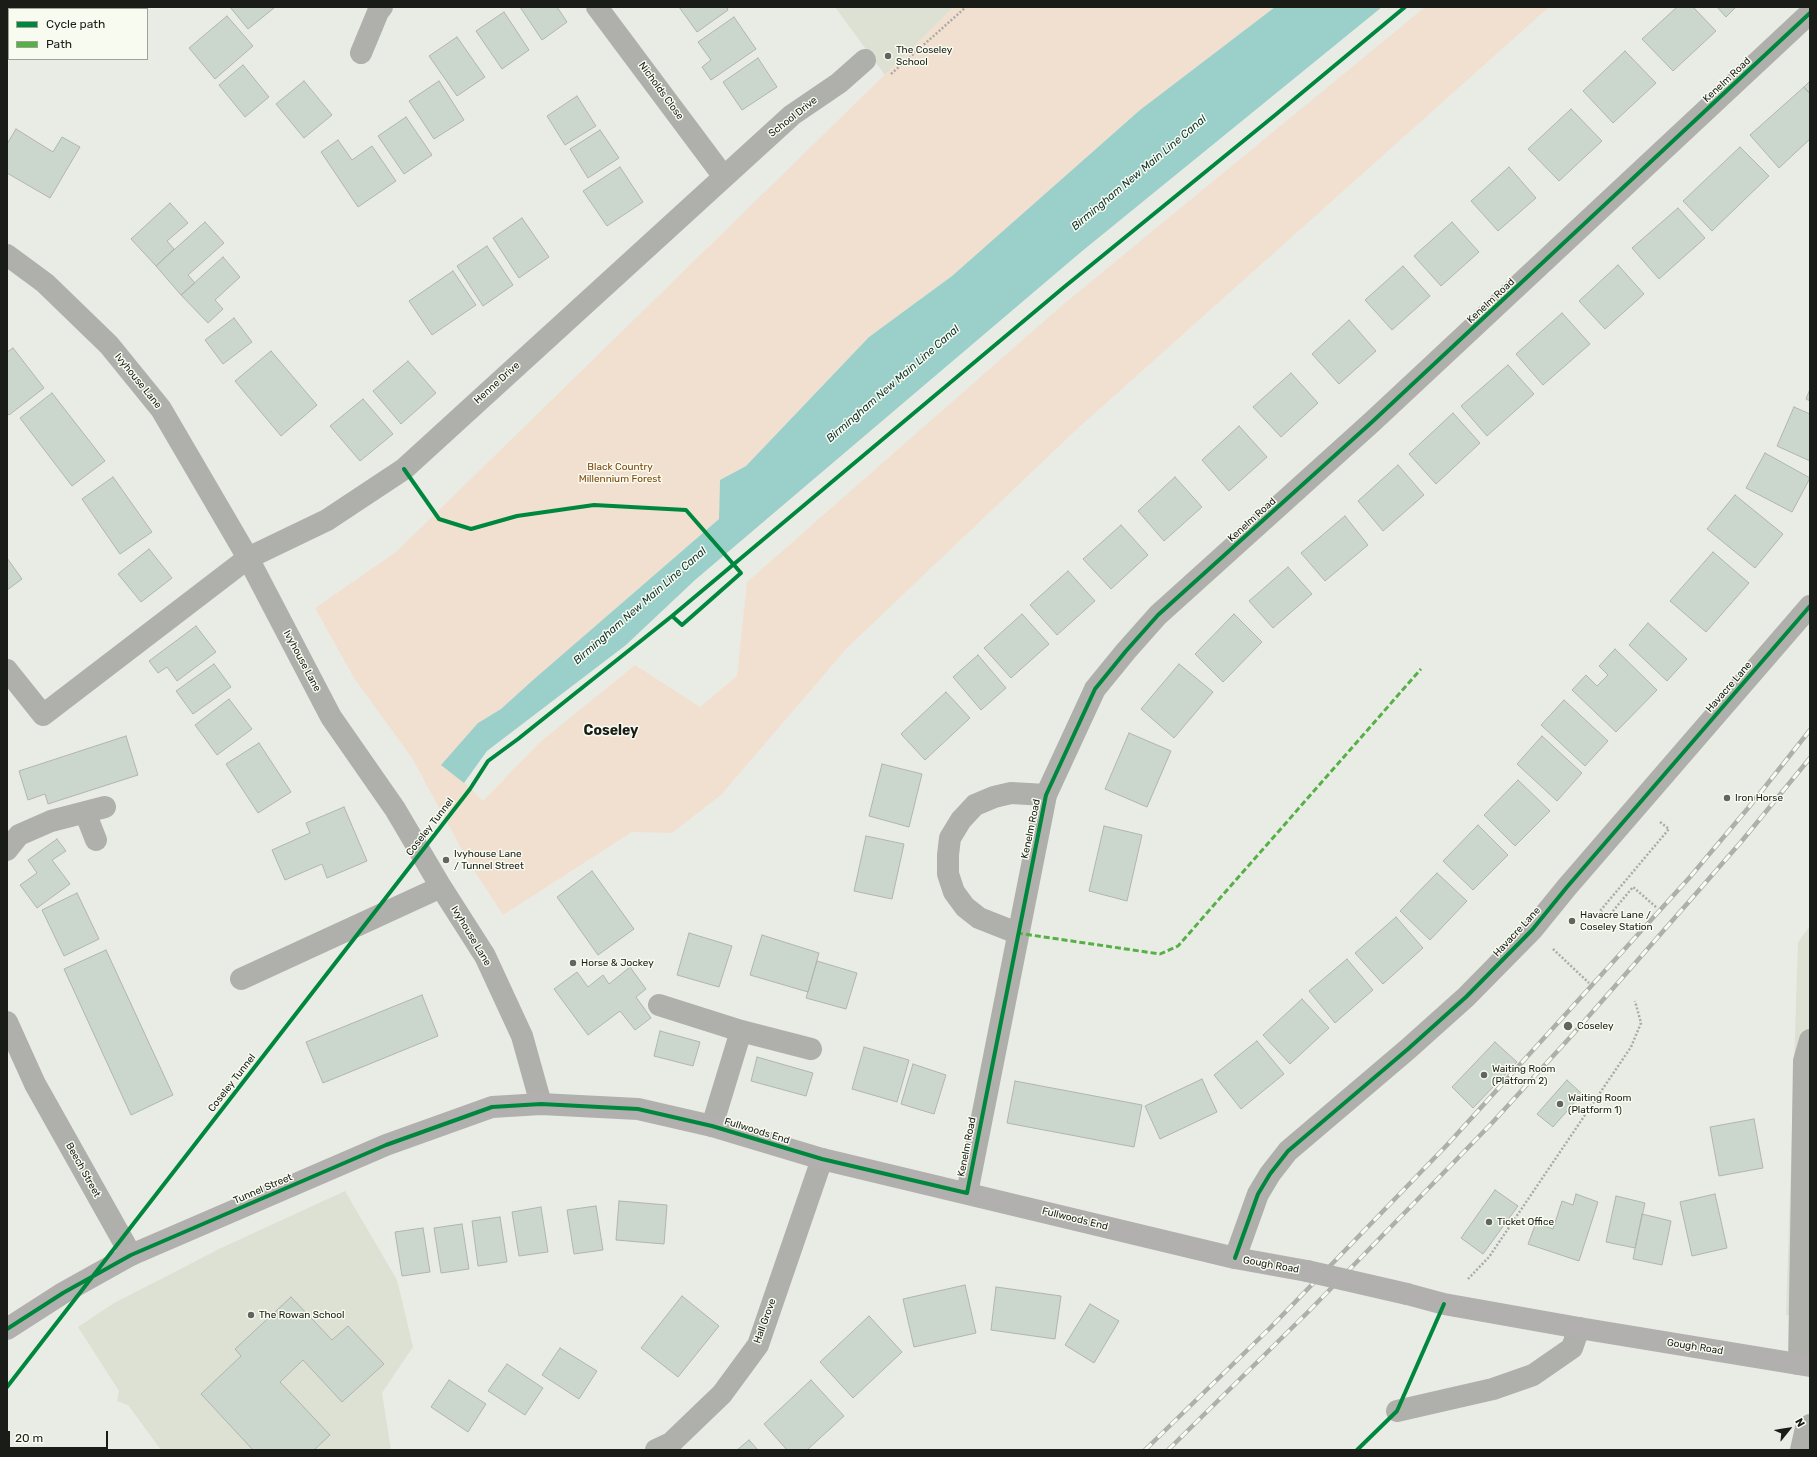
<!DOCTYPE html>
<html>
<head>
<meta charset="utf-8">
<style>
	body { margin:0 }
	#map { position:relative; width:1817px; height:1457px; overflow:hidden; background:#e9ece5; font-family:Rubik,sans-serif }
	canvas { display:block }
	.frame { position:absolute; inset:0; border:8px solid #1a1c17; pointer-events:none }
	.legend { position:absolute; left:8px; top:8px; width:140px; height:52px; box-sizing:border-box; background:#f8fcf0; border:1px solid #9fa299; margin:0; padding:5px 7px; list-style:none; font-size:12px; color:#1a1c17 }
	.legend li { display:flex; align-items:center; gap:8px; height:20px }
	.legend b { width:20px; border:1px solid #9fa299 }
	.north { position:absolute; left:1769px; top:1409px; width:40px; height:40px; -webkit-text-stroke:3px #f8fcf0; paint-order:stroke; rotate:60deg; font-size:11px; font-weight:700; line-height:16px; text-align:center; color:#1a1c17 }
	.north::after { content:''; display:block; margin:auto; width:14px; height:18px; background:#1a1c17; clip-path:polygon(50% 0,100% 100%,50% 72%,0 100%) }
	.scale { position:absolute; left:8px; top:1431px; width:100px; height:18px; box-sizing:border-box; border:2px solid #1a1c17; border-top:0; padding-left:5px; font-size:12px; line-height:14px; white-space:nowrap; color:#1a1c17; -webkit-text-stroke:3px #f8fcf0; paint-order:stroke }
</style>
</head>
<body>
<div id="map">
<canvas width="1817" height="1457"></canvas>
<div class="frame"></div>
<ul class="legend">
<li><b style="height:5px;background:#00873e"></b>Cycle path</li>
<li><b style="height:5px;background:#55b145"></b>Path</li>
</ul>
<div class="north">N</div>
<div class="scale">20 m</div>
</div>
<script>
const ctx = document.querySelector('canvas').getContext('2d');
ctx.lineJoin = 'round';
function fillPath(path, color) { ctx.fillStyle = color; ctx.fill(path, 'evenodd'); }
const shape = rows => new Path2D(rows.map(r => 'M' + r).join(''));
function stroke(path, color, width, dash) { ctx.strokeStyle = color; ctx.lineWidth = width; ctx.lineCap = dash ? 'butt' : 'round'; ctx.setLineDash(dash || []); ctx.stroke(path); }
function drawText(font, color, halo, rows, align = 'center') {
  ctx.font = font + ' Rubik,sans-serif'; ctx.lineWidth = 3; ctx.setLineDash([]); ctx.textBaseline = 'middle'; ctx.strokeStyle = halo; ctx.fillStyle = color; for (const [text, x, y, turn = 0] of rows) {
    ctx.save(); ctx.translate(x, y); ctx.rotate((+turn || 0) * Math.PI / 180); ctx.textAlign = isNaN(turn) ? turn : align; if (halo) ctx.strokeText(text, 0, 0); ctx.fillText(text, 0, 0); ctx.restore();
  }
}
const built = shape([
	[835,7,954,7,885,75],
	[1810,926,1810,1319,1786,1315,1798,942],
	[345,1191,397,1280,413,1347,382,1393,391,1450,161,1450,128,1405,117,1401,119,1391,78,1327,114,1303,165,1277,219,1249]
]);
const green = shape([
	[954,7,1275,7,1140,110,952,276,869,337,746,466,720,480,719,519,533,680,501,709,478,723,454,770,465,783,483,801,539,743,635,665,700,707,737,676,747,582,1060,307,1425,7,1549,7,1076,430,847,648,721,795,672,833,632,832,503,915,468,861,412,758,354,678,315,608,396,552]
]);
const water = shape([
	[1275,7,1382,7,1081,252,695,580,626,645,487,751,464,783,441,765,478,723,501,709,533,680,719,519,720,480,746,466,869,337,952,276,1140,110]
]);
const building = shape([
	[230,7,273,7,274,8,248,29,230,7],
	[520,7,557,7,567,22,542,40,520,7],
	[679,7,727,7,728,10,697,32,679,7],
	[1677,7,1693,7,1716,31,1673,71,1642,39,1677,7],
	[1717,7,1736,7,1726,17,1717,7],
	[504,12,529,50,502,69,476,31,504,12],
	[227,16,253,46,215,79,189,48,227,16],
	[734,17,756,49,711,80,702,67,711,60,698,42,734,17],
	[457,37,485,77,457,96,429,56,457,37],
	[1625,51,1656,83,1613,123,1583,91,1625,51],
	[758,58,777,87,742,110,723,82,758,58],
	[243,65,269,97,245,117,219,85,243,65],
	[304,81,332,115,304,138,276,104,304,81],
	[439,81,464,120,434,139,409,101,439,81],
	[1810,81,1810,94,1804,87,1810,81],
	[1804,87,1810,94,1810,139,1779,168,1750,135,1804,87],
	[577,96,596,126,565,145,547,116,577,96],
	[1571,109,1602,141,1559,181,1528,149,1571,109],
	[406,117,432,155,404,174,378,136,406,117],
	[16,129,53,152,62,137,80,147,50,198,7,173,7,144,16,129],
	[600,130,619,158,588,178,570,149,600,130],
	[338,140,352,160,372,146,396,181,358,207,321,152,338,140],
	[1740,147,1769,176,1712,231,1683,201,1740,147],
	[620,167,643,202,607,226,583,191,620,167],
	[1509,167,1536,198,1498,231,1471,201,1509,167],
	[170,203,188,223,167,241,174,249,156,266,131,239,170,203],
	[1678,208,1705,238,1659,279,1632,248,1678,208],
	[522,218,549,257,519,278,493,238,522,218],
	[205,222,224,243,188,275,195,283,181,295,156,266,205,222],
	[1452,222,1479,252,1441,286,1414,256,1452,222],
	[487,246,513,285,483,306,457,266,487,246],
	[223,257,240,277,215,300,223,309,208,323,181,295,223,257],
	[1618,265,1644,294,1605,329,1579,301,1618,265],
	[1403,266,1430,296,1392,330,1365,300,1403,266],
	[453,271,476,305,432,335,409,301,453,271],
	[1562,313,1590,344,1543,385,1516,354,1562,313],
	[234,318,252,342,223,364,205,340,234,318],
	[1349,320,1376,351,1339,384,1312,354,1349,320],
	[13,348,44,388,9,415,7,413,7,352,13,348],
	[271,351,317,405,281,436,235,381,271,351],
	[408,361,436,393,401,424,373,391,408,361],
	[1508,365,1534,394,1487,436,1461,406,1508,365],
	[1291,373,1318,403,1281,437,1253,407,1291,373],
	[1810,389,1810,401,1806,399,1810,389],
	[52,393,105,461,72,486,20,418,52,393],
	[363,399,393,434,360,461,330,426,363,399],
	[1794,407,1810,414,1810,461,1777,446,1794,407],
	[1453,413,1480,443,1436,484,1409,454,1453,413],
	[1239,426,1267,457,1229,491,1202,460,1239,426],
	[1765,453,1810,478,1792,512,1746,488,1765,453],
	[1398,465,1424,495,1383,531,1358,501,1398,465],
	[113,477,152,532,120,554,82,499,113,477],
	[1175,477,1202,507,1164,541,1138,511,1175,477],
	[1735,495,1783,534,1755,568,1707,529,1735,495],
	[1345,516,1368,545,1325,581,1301,553,1345,516],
	[1121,525,1148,555,1111,589,1083,559,1121,525],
	[149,549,172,578,141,602,118,574,149,549],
	[1713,552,1749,583,1706,632,1670,601,1713,552],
	[7,558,22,579,7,590,7,558],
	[1288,567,1312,594,1273,628,1249,601,1288,567],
	[1068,571,1095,601,1057,635,1030,605,1068,571],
	[1022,614,1049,644,1011,678,984,648,1022,614],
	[1234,614,1262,642,1223,682,1195,654,1234,614],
	[1648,623,1687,659,1667,681,1629,645,1648,623],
	[196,626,216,652,177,681,167,667,158,673,149,661,196,626],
	[1615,649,1657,690,1616,732,1572,690,1586,675,1597,686,1608,675,1599,666,1615,649],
	[978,655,1006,688,981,710,953,677,978,655],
	[214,664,231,687,193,714,176,691,214,664],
	[1179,664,1213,692,1174,738,1141,709,1179,664],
	[946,692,970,718,925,760,901,734,946,692],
	[229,699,252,729,217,755,195,725,229,699],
	[1564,700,1608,741,1585,766,1541,725,1564,700],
	[1129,733,1171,751,1147,807,1105,789,1129,733],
	[126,736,138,775,48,804,45,794,28,800,19,771,126,736],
	[1542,736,1582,773,1557,801,1517,764,1542,736],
	[259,743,291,792,258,813,226,764,259,743],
	[882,764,922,774,909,827,869,816,882,764],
	[1518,780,1550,811,1515,846,1484,815,1518,780],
	[344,807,367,861,327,878,322,864,285,880,272,850,310,833,306,823,344,807],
	[1478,825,1508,855,1473,890,1443,861,1478,825],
	[1104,826,1142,835,1127,901,1089,891,1104,826],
	[866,836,904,844,892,899,854,891,866,836],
	[57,839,66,851,52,860,70,884,37,908,20,885,37,873,28,860,57,839],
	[592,871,634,929,598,955,557,897,592,871],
	[1437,873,1467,901,1430,940,1400,911,1437,873],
	[77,893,99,939,64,956,42,910,77,893],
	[1396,917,1423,948,1383,984,1355,953,1396,917],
	[689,933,732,946,719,987,677,975,689,933],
	[762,935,819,953,808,992,750,975,762,935],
	[106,950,173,1095,131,1115,64,969,106,950],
	[1347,959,1373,990,1335,1023,1309,991,1347,959],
	[817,961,857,973,846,1009,806,998,817,961],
	[630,967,646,989,636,997,651,1018,635,1030,620,1011,588,1035,554,989,577,972,588,987,603,975,609,984,630,967],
	[422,995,438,1036,323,1083,306,1042,422,995],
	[1302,999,1329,1028,1290,1064,1263,1035,1302,999],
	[660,1031,700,1042,693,1066,654,1056,660,1031],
	[1257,1041,1284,1074,1241,1109,1214,1075,1257,1041],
	[1495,1042,1517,1062,1473,1108,1452,1087,1495,1042],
	[864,1047,909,1060,897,1102,852,1089,864,1047],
	[757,1057,813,1073,806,1096,751,1081,757,1057],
	[913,1064,946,1075,934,1114,901,1104,913,1064],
	[1202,1079,1217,1112,1160,1139,1145,1106,1202,1079],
	[1567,1080,1582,1094,1553,1127,1537,1114,1567,1080],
	[1015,1081,1142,1105,1134,1147,1007,1123,1015,1081],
	[1754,1119,1763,1168,1719,1176,1710,1127,1754,1119],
	[1495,1190,1518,1206,1483,1254,1461,1238,1495,1190],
	[1576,1194,1598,1202,1579,1261,1528,1244,1536,1223,1553,1229,1562,1201,1573,1205,1576,1194],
	[1715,1194,1727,1248,1692,1256,1680,1202,1715,1194],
	[1616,1196,1645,1203,1635,1248,1606,1242,1616,1196],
	[619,1201,667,1205,664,1244,616,1240,619,1201],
	[596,1206,603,1250,574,1254,567,1210,596,1206],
	[541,1207,548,1252,519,1256,512,1212,541,1207],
	[1642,1214,1671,1221,1662,1265,1633,1259,1642,1214],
	[500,1217,507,1262,478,1266,472,1221,500,1217],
	[462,1224,469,1269,441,1273,434,1228,462,1224],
	[423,1228,430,1272,402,1276,395,1232,423,1228],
	[965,1285,976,1333,914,1347,903,1299,965,1285],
	[996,1287,1061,1296,1055,1339,991,1330,996,1287],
	[682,1296,719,1326,678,1377,641,1348,682,1296],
	[291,1297,332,1340,348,1326,384,1364,342,1402,303,1360,280,1382,330,1435,314,1450,253,1450,201,1394,241,1356,235,1349,291,1297],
	[1090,1304,1119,1321,1094,1363,1065,1345,1090,1304],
	[869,1316,902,1352,853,1398,820,1362,869,1316],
	[560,1348,597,1371,579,1399,542,1375,560,1348],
	[507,1364,543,1388,525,1415,488,1391,507,1364],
	[449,1380,486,1404,468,1432,431,1407,449,1380],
	[811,1380,844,1416,807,1450,787,1450,764,1424,811,1380],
	[749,1440,758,1450,737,1450,749,1440]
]);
const path = shape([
	[891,74,966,7],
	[1656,907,1633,887,1608,917,1600,911,1669,829,1660,822],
	[1553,949,1589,983],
	[1468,1279,1489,1257,1631,1047,1641,1023,1635,1001]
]);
const minor = shape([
	[597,7,724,177],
	[361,53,378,12,382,7],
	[7,255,45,283,109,345,161,409,248,558,331,717,395,809,441,887,485,956,522,1036,541,1104],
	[7,670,43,715,248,558,327,520,404,469,792,115,839,83,865,60],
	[85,812,96,840],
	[7,850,19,835,51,821,105,807],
	[1017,933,979,918,965,907,954,892,948,874,948,855,950,838,961,820,975,805,994,797,1011,793,1046,795],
	[241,979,441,887],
	[659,1005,741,1031,811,1049],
	[7,1022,35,1084,131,1255],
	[712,1126,741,1031],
	[967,1193,1046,795,1095,689,1126,651,1158,615,1372,422,1810,13],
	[1235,1258,1258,1194,1270,1174,1288,1151,1408,1049,1466,997,1532,930,1567,887,1810,606],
	[1799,1364,1804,1061,1810,1040],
	[1397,1411,1493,1389,1533,1375,1572,1348,1579,1328],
	[656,1450,671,1443,722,1394,758,1345,822,1159],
	[1801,1450,1806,1428,1810,1425]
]);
const major = shape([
	[1407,1294,1444,1304,1579,1328,1810,1366],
	[7,1329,63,1293,131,1255,386,1145,492,1107,541,1104,638,1109,712,1126,822,1159,1235,1258,1307,1271]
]);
const rail = shape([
	[1145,1450,1270,1328,1447,1145,1690,877,1749,807,1810,730],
	[1168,1450,1308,1312,1492,1123,1574,1033,1686,905,1741,842,1810,758]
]);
const majorBridge = shape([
	[1307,1271,1407,1294]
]);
const quiet = shape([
	[1017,933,1160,954,1178,946,1421,669]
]);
const cycleway = shape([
	[404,469,439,519,471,529,517,516,594,505,686,510,741,573,682,625,672,616],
	[1235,1258,1258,1194,1270,1174,1288,1151,1408,1049,1466,997,1532,930,1567,887,1810,606],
	[7,1329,63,1293,131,1255,386,1145,492,1107,541,1104,638,1109,712,1126,822,1159,967,1193,1046,795,1095,689,1126,651,1158,615,1372,422,1810,13],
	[7,1387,470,789,488,761,518,739,672,616,1063,288,1274,116,1405,7],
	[1357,1450,1397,1411,1444,1304]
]);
const markers = [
	[888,56,4,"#62655f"],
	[1727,798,4,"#62655f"],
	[446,860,4,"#62655f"],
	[1572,921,4,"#62655f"],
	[573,963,4,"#62655f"],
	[1568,1026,5,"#62655f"],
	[1484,1075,4,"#62655f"],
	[1560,1104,4,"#62655f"],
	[1489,1222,4,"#62655f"],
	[251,1315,4,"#62655f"]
];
const poiNames = [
	["The Coseley",896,50],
	["School",896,62],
	["Iron Horse",1735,798],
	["Ivyhouse Lane",454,854],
	["/ Tunnel Street",454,866],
	["Havacre Lane /",1580,915],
	["Coseley Station",1580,927],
	["Horse & Jockey",581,963],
	["Coseley",1577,1026],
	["Waiting Room",1492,1069],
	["(Platform 2)",1492,1081],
	["Waiting Room",1568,1098],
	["(Platform 1)",1568,1110],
	["Ticket Office",1497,1222],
	["The Rowan School",259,1315]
];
const streetNames = [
	["Kenelm Road",1727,80,-43],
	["Nicholds Close",661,91,54],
	["School Drive",793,117,-38],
	["Kenelm Road",1491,301,-43],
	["Ivyhouse Lane",138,381,51],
	["Henne Drive",497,383,-42],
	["Kenelm Road",1252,520,-42],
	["Ivyhouse Lane",302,661,62],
	["Havacre Lane",1729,687,-49],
	["Coseley Tunnel",430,827,-52],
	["Kenelm Road",1031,829,-78],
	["Havacre Lane",1517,932,-47],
	["Ivyhouse Lane",471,936,59],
	["Coseley Tunnel",232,1083,-52],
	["Fullwoods End",757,1131,17],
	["Kenelm Road",967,1147,-79],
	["Beech Street",83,1170,61],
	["Tunnel Street",263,1189,-23],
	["Fullwoods End",1075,1219,14],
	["Gough Road",1271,1265,10],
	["Hall Grove",765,1321,-70],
	["Gough Road",1695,1347,9]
];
const parkNames = [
	["Black Country",620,467],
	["Millennium Forest",620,479]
];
const waterNames = [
	["Birmingham New Main Line Canal",1139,173,-40],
	["Birmingham New Main Line Canal",893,384,-41],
	["Birmingham New Main Line Canal",640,606,-41]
];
const districtNames = [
	["Coseley",611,731]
];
fillPath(built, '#dce1d3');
fillPath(green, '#f1e0d0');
fillPath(water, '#9bd0ca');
fillPath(building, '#cbd7cd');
stroke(building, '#b1b4b0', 1);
stroke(path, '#aaaba7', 2.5, [2, 2]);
stroke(minor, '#afafac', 22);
stroke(major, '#b1b0ae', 22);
stroke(rail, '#adafaa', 4.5);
stroke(rail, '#f8fcf0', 3, [9]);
stroke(majorBridge, '#b1b0ae', 22);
stroke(quiet, '#55b145', 3, [6, 3]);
stroke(cycleway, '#00873e', 4);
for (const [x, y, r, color] of markers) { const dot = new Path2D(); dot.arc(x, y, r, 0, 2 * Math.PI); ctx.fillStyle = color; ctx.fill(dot); stroke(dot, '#f8fcf0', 1.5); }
drawText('10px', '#1a1c17', '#f8fcf0', poiNames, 'left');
drawText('10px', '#1a1c17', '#f8fcf0', streetNames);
drawText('10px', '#804407', '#f8fcf0', parkNames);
drawText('italic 11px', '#103532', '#f8fcf0', waterNames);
drawText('bold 14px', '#1a1c17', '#f8fcf0', districtNames);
</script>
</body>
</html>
